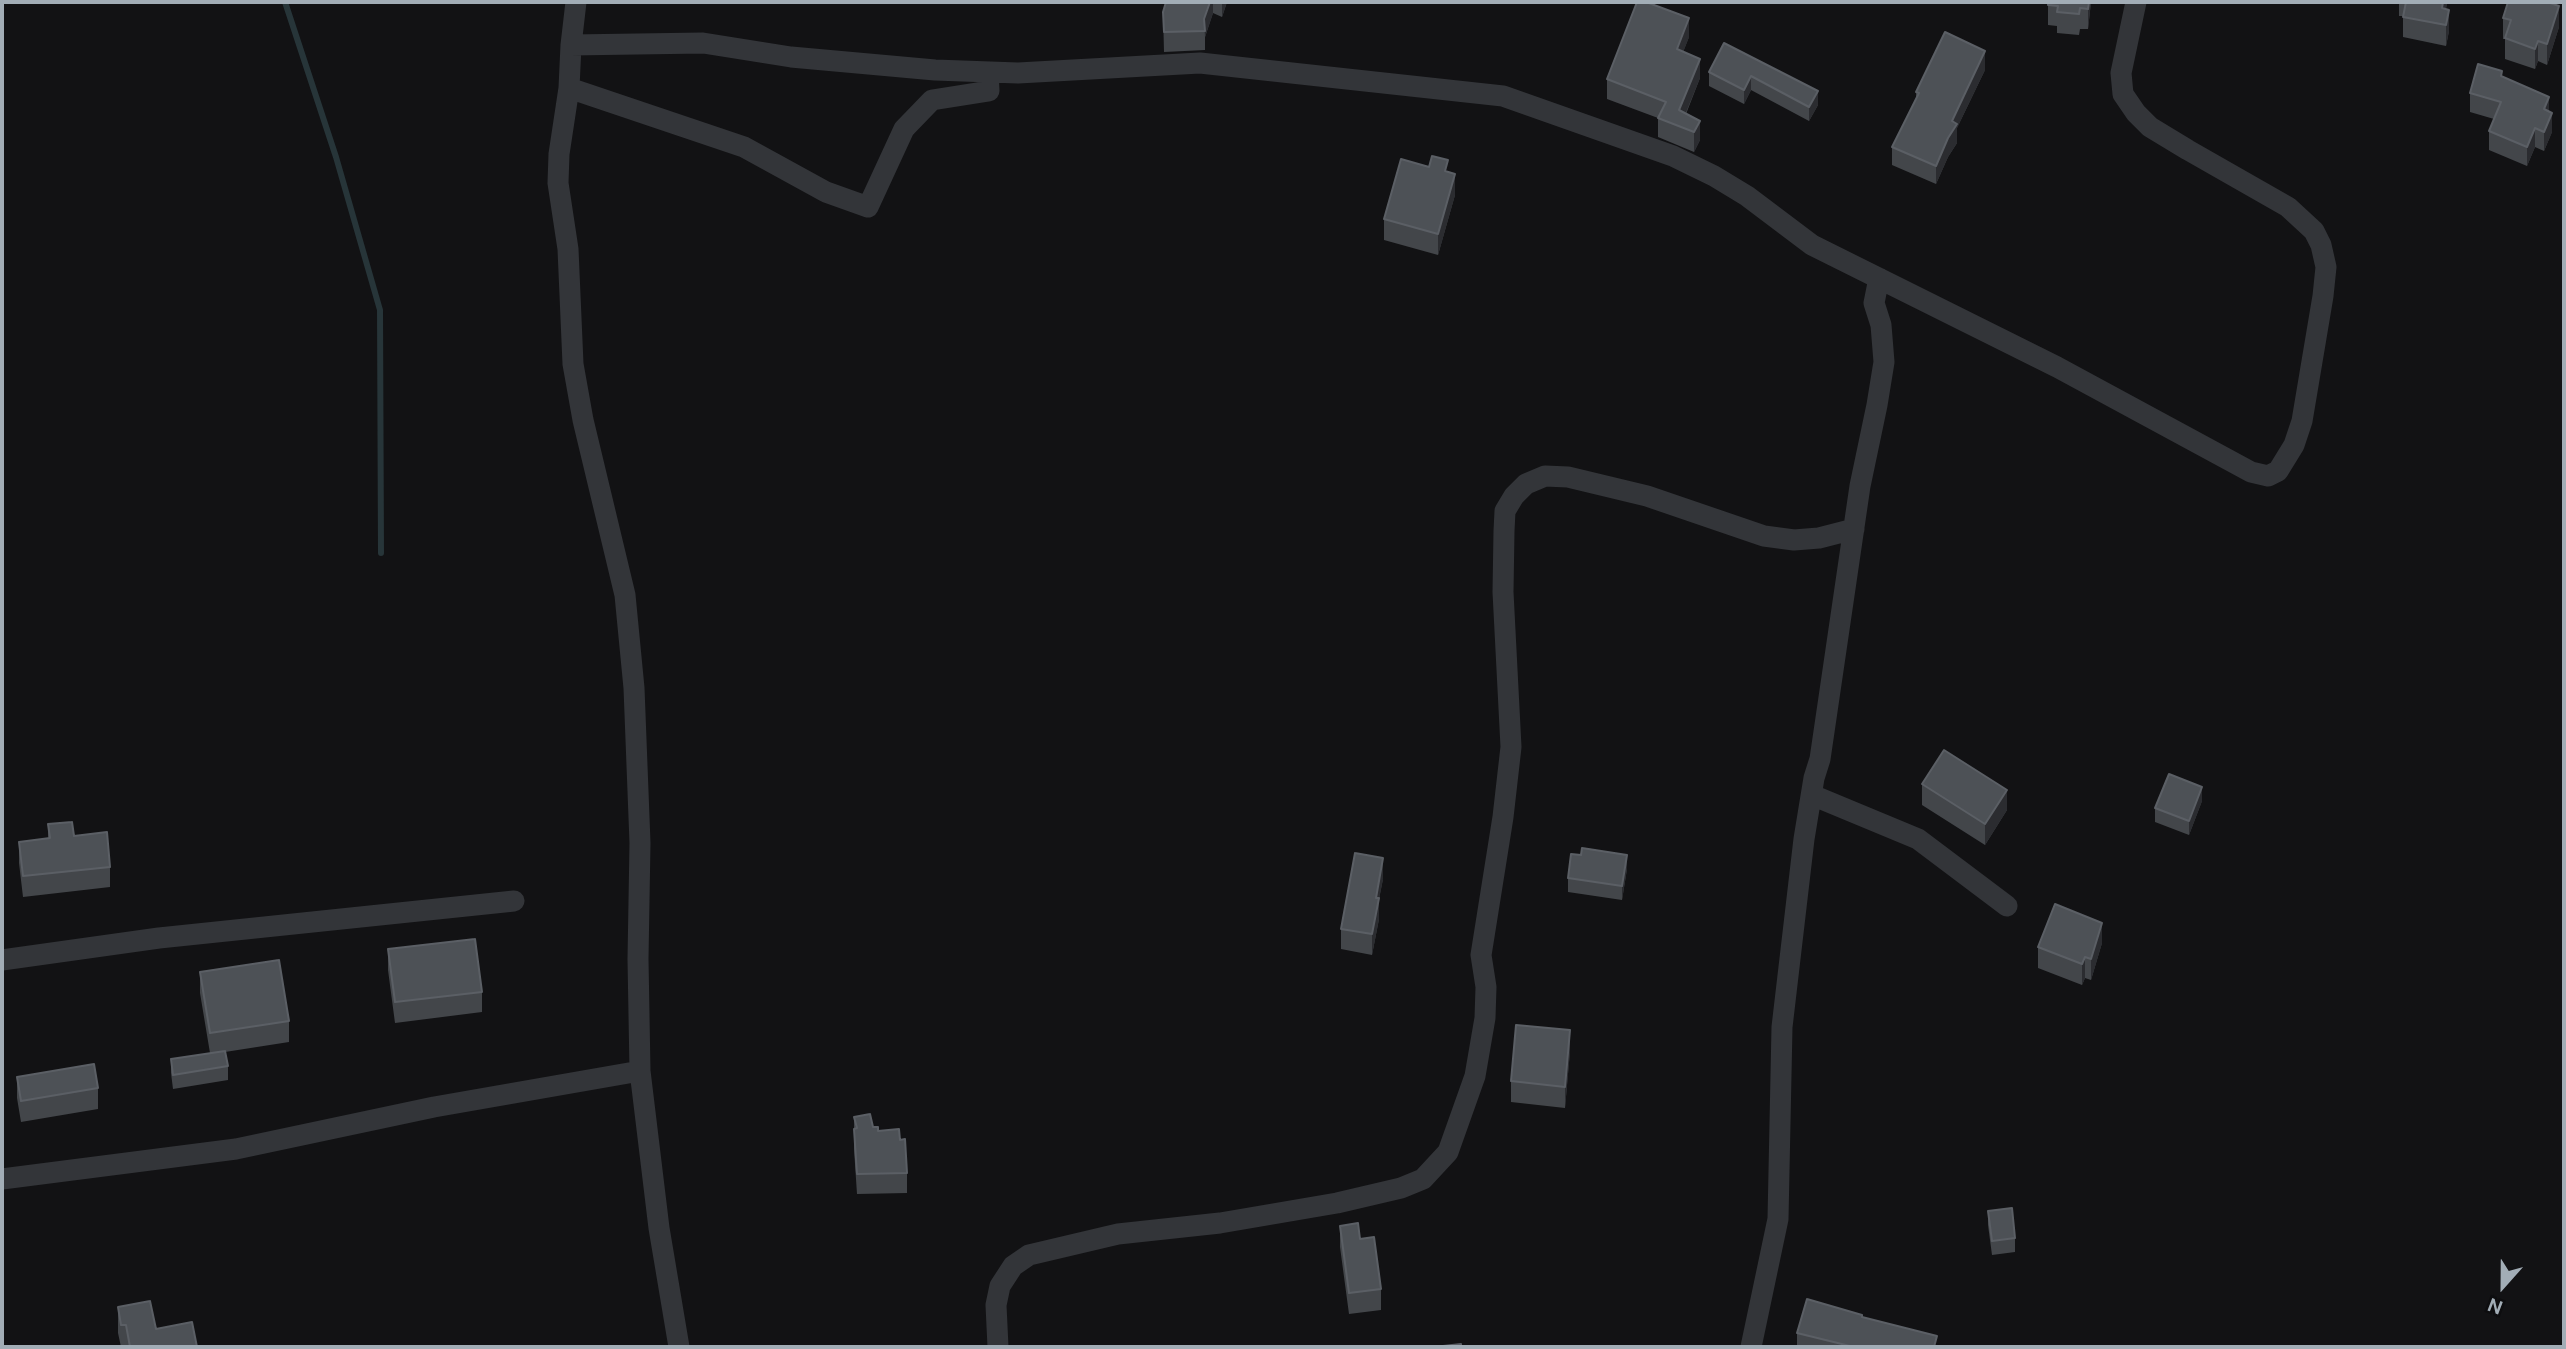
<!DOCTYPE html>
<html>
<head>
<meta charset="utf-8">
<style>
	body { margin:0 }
	#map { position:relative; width:2566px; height:1349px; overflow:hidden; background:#121214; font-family:"DM Sans",sans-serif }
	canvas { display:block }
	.frame { position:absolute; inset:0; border:4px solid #a2adb6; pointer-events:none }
	.north { position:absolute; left:2468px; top:1251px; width:70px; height:70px; -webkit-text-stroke:5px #0d0d0f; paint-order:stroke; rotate:201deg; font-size:19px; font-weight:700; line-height:28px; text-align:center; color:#a2adb6 }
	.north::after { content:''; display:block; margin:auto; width:24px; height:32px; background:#a2adb6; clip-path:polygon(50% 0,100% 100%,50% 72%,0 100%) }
</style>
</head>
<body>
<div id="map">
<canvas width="2566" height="1349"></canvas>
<div class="frame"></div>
<div class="north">N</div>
</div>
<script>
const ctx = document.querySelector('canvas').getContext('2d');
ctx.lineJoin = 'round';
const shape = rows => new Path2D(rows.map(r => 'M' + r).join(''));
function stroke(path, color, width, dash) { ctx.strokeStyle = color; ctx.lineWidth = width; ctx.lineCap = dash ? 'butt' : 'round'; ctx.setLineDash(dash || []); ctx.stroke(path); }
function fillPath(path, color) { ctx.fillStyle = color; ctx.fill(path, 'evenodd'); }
const stream = shape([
	[285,2,336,157,380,310,381,553]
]);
const street = shape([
	[576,2,571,45,569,88,559,154,558,183,568,249,573,364,583,420,625,595,634,688,640,843,638,959,640,1071,659,1228,679,1347],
	[571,45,703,43,791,57,935,70,1018,73,1200,63,1503,96,1673,156,1714,176,1747,196,1812,245,2057,367,2251,472,2268,476,2278,471,2294,445,2302,421,2323,296,2326,267,2321,245,2314,231,2288,207,2188,150,2150,127,2136,113,2123,94,2121,73,2136,2],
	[569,88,744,147,826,192,868,207,904,129,932,100,989,91,988,72],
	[1812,795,1918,839,2007,906],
	[2,960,159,938,514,901],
	[2,1179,236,1149,434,1107,640,1071],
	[998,1347,996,1305,1000,1286,1013,1266,1029,1255,1118,1234,1220,1223,1337,1203,1401,1188,1423,1179,1448,1152,1475,1076,1485,1018,1486,987,1481,955,1503,817,1511,747,1503,592,1504,531,1505,511,1514,496,1526,484,1545,476,1568,477,1647,496,1764,536,1794,540,1819,538,1854,529],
	[1751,1347,1778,1219,1782,1027,1804,839,1814,778,1820,759,1860,486,1877,405,1884,362,1881,325,1874,303,1879,278]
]);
const wall = shape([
	[1166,2,1227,2,1222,17,1213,13,1205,37,1205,50,1164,52,1163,12],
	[2048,2,2091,2,2088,29,2080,29,2079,35,2057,33,2057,26,2048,25],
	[2399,2,2447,2,2446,9,2449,31,2446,46,2403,37,2403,16,2399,16],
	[2503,18,2559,27,2547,65,2538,61,2535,69,2505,59,2505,39,2503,39],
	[1689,37,1683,52,1700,78,1686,114,1700,140,1694,152,1658,137,1658,118,1607,99,1607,79],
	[1724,43,1818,105,1809,121,1751,90,1744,104,1709,86,1709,72],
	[1985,70,1957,128,1957,143,1948,157,1936,184,1892,165,1892,147,1916,98,1916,92],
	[2502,77,2549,111,2552,132,2544,151,2535,147,2527,166,2489,150,2489,131,2494,119,2470,112,2470,93],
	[1448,172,1455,195,1438,255,1384,240,1384,219],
	[1922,784,2007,810,1985,845,1922,805],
	[2202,801,2189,835,2155,822,2155,808],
	[48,824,74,836,110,867,110,887,23,897,19,863,19,842,48,838],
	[1581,855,1627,869,1622,900,1568,892,1568,878],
	[1383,879,1379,899,1379,919,1372,955,1341,949,1341,929],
	[2102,943,2091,980,2085,978,2082,985,2038,968,2038,947],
	[388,949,482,992,482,1012,395,1023,388,970],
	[200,972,289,1021,289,1042,225,1052,228,1066,228,1080,173,1089,171,1073,171,1059,210,1053,200,993],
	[1570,1051,1565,1108,1511,1102,1511,1081],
	[17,1077,98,1088,98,1109,21,1122,17,1098],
	[854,1117,878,1131,900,1140,907,1173,907,1193,857,1194,854,1149],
	[1988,1211,2015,1238,2015,1252,1992,1255,1988,1225],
	[1340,1226,1360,1239,1381,1289,1381,1310,1349,1314,1340,1247],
	[118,1307,156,1329,197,1347,121,1347,118,1333],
	[1862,1318,1937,1347,1797,1347,1797,1333]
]);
const shadedWall = shape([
	[1210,2,1213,2,1213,13,1205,37,1204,19],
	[1222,2,1227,2,1222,17],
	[2089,2,2091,2,2088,29,2088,9],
	[2443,2,2447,2,2443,25,2442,8],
	[2559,6,2559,27,2547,65,2547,44],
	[2449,10,2449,31,2446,46,2446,25],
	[1689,18,1689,37,1677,68,1677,49],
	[2538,41,2538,61,2535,69,2535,49],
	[1985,51,1985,70,1957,128,1957,143,1948,157,1936,184,1936,166,1952,121],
	[1700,59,1700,78,1680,127,1679,110],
	[1751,76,1751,90,1744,104,1744,90],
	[1818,91,1818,105,1809,121,1809,107],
	[2549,97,2549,116,2544,109],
	[2552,113,2552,132,2544,151,2544,132],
	[1700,121,1700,140,1694,152,1694,132],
	[2535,128,2535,147,2527,166,2527,147],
	[1455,174,1455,195,1438,255,1438,234],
	[2202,787,2202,801,2189,835,2189,821],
	[2007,790,2007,810,1985,845,1985,824],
	[1627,855,1627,869,1622,900,1622,886],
	[1383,858,1383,879,1379,899,1379,919,1372,955,1372,934,1376,898],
	[2102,923,2102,943,2091,980,2091,959],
	[2085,957,2085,978,2082,985,2082,964],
	[1570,1030,1570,1051,1565,1108,1565,1087]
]);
const building = shape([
	[1166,2,1210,2,1204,19,1205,31,1164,32,1163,12,1166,2],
	[1637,2,1646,2,1689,18,1677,49,1700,59,1679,110,1700,121,1694,132,1658,118,1666,102,1607,79,1637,2],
	[2048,2,2089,2,2088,9,2080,8,2079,14,2057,12,2058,6,2048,5,2048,2],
	[2406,2,2443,2,2442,8,2449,10,2446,25,2403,17,2406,2],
	[2508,2,2547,2,2559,6,2547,44,2538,41,2535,49,2505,38,2511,20,2503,18,2508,2],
	[1945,32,1985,51,1952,121,1957,124,1948,138,1936,166,1892,147,1919,93,1916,92,1945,32],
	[1724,43,1818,91,1809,107,1751,76,1744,90,1709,72,1724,43],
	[2478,64,2502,71,2501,76,2549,97,2544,109,2552,113,2544,132,2535,128,2527,147,2489,131,2501,102,2470,93,2478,64],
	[1432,156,1448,160,1445,171,1455,174,1438,234,1384,219,1401,159,1429,167,1432,156],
	[1944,750,2007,790,1985,824,1922,784,1944,750],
	[2169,774,2202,787,2189,821,2155,808,2169,774],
	[72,822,74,836,107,832,110,867,23,876,19,842,50,838,48,824,72,822],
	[1582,848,1627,855,1622,886,1568,878,1571,854,1581,855,1582,848],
	[1355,853,1383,858,1376,898,1379,898,1372,934,1341,929,1355,853],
	[2055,904,2102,923,2091,959,2085,957,2082,964,2038,947,2055,904],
	[475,939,482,992,395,1002,388,949,475,939],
	[279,960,289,1021,210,1033,200,972,279,960],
	[1516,1025,1570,1030,1565,1087,1511,1081,1516,1025],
	[225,1051,228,1066,173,1075,171,1059,225,1051],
	[94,1064,98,1088,21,1101,17,1077,94,1064],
	[870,1114,873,1127,878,1127,878,1131,899,1129,900,1140,905,1139,907,1173,857,1174,854,1129,857,1128,854,1117,870,1114],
	[2012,1208,2015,1238,1992,1241,1988,1211,2012,1208],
	[1358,1223,1360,1239,1374,1237,1381,1289,1349,1293,1340,1226,1358,1223],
	[1807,1299,1862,1315,1862,1317,1937,1336,1934,1347,1854,1347,1797,1333,1807,1299],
	[150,1301,156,1329,192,1322,197,1347,130,1347,126,1325,121,1325,118,1307,150,1301],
	[1461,1344,1461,1347,1434,1347,1461,1344]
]);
stroke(stream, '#273539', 6);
stroke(street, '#333539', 21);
fillPath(wall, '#43464a');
fillPath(shadedWall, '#2b2c30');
fillPath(building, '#4d5156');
stroke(building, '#5b5f65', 2);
</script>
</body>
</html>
